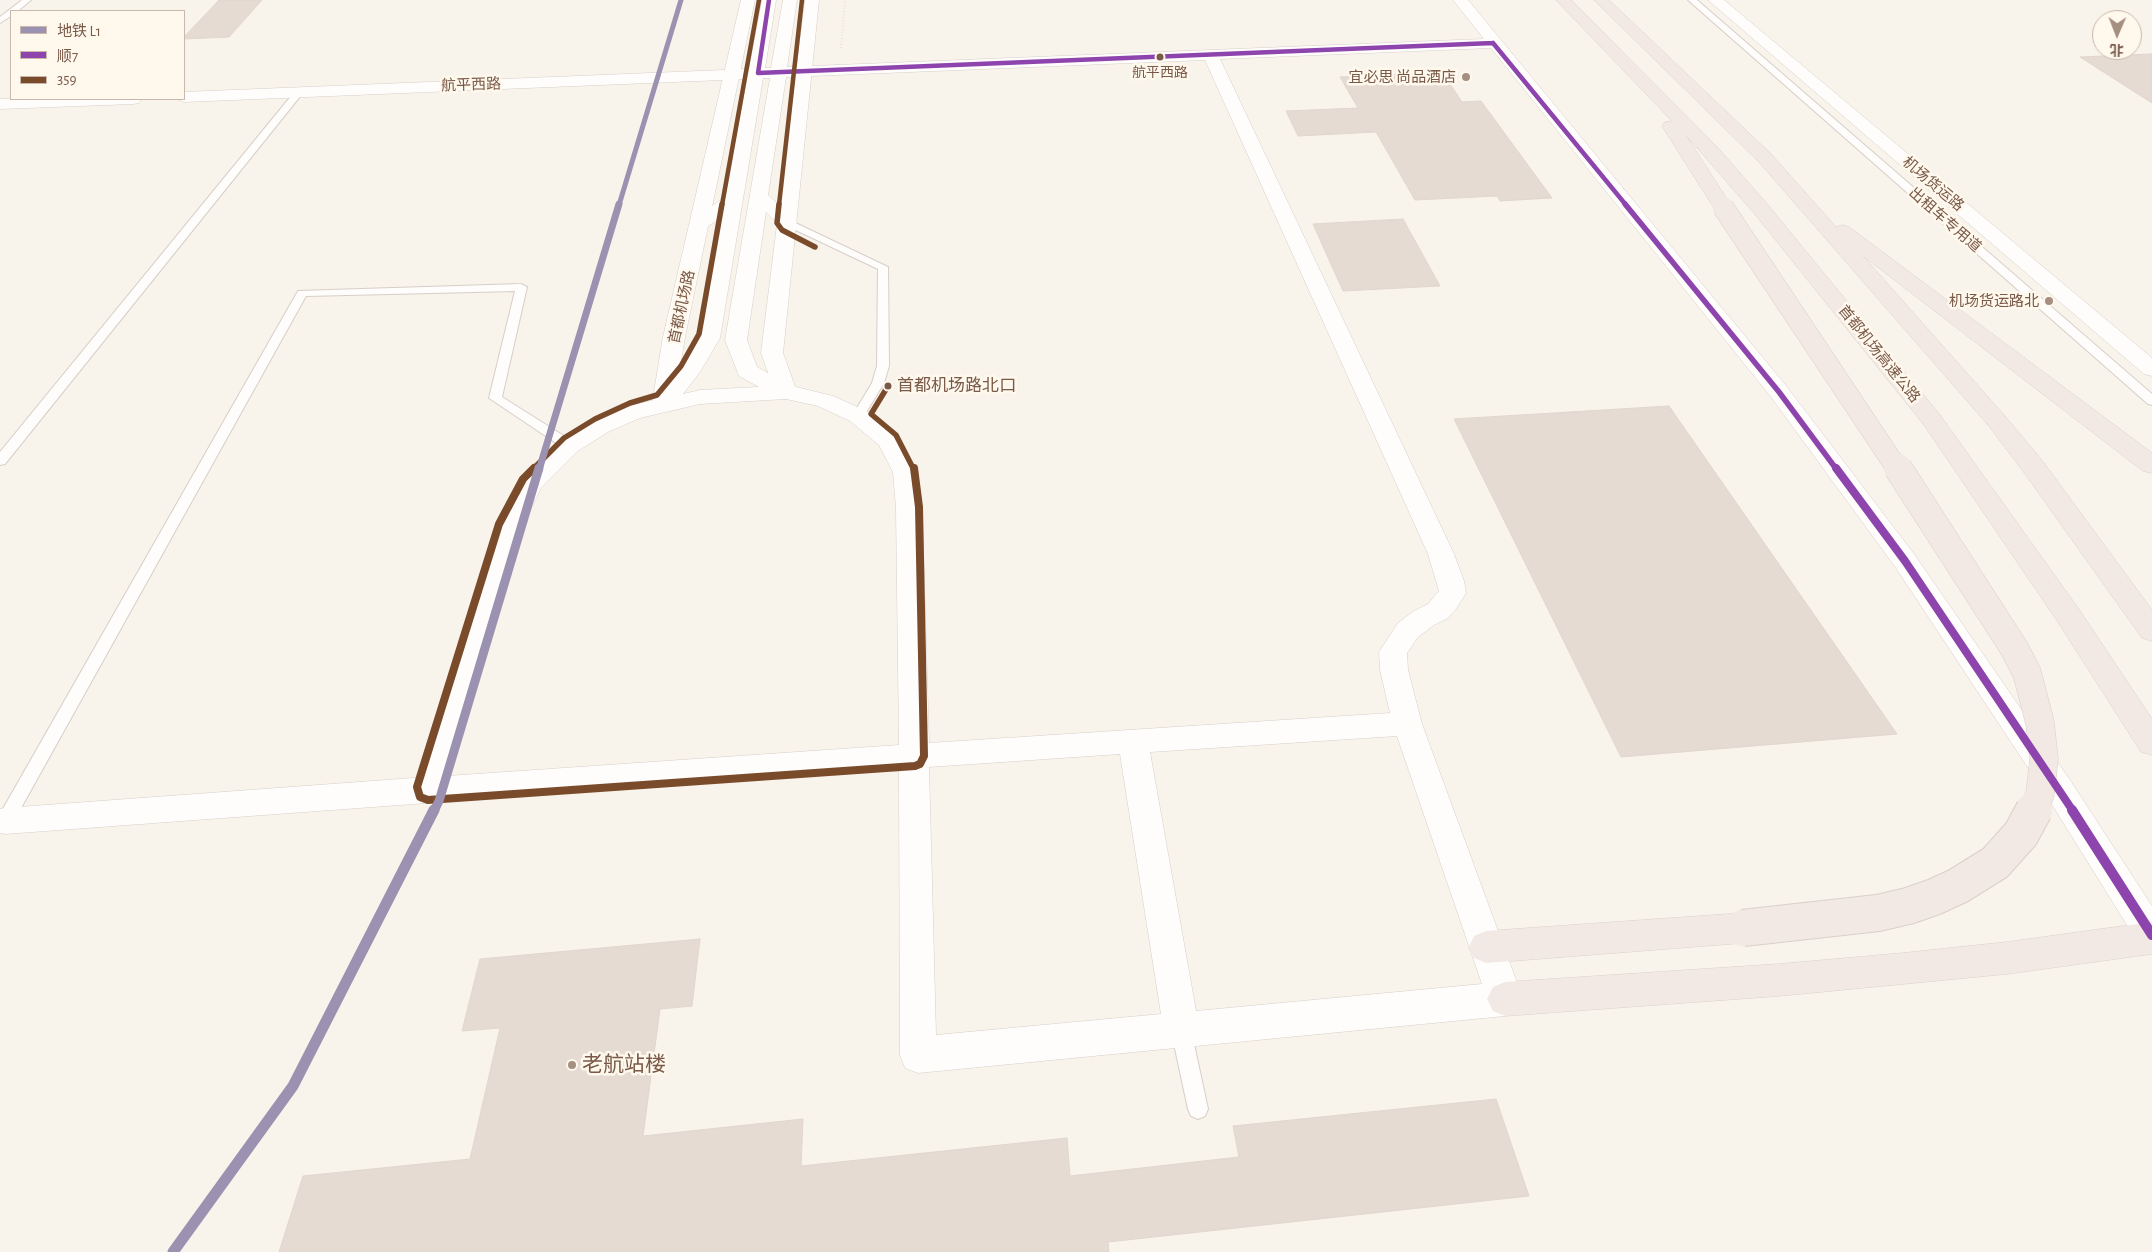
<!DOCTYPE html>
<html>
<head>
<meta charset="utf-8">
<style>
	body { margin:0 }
	#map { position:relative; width:2152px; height:1252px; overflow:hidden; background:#f8f3eb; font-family:"Alegreya Sans","Noto Sans SC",sans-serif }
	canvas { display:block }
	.legend { position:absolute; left:10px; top:10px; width:175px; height:90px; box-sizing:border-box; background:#fff8ed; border:1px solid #c9b8ab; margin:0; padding:6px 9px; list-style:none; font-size:15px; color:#795948 }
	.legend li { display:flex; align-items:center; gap:10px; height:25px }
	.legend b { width:25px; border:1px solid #c9b8ab }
	.north { position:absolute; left:2092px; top:10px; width:50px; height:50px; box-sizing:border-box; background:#fff8ed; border:1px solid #c9b8ab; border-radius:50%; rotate:181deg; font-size:14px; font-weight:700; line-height:20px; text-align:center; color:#795948 }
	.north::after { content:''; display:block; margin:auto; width:18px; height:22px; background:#a58f81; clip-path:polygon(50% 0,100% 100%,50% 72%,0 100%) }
</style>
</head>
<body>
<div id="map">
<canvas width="2152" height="1252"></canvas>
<ul class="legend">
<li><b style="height:6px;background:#9b91b1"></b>地铁 L1</li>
<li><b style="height:6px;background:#8e44ad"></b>顺7</li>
<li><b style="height:6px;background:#7a4b2a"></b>359</li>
</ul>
<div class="north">北</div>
</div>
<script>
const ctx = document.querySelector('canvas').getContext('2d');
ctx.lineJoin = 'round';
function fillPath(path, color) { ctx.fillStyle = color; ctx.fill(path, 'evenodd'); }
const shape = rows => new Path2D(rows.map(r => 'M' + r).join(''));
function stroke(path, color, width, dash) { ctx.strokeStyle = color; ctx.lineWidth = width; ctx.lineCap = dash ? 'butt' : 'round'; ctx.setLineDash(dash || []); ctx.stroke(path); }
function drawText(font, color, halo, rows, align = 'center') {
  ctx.font = font + ' "Alegreya Sans","Noto Sans SC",sans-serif'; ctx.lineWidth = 5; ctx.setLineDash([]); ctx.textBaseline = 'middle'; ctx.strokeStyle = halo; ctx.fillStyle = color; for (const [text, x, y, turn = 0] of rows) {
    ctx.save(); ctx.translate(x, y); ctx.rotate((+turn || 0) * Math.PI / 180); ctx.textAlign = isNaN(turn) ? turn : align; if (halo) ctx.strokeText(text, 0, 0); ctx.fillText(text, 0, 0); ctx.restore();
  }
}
const building = shape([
	[219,0,262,0,229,37,184,39,184,37,219,0],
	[2152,54,2152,103,2080,57,2152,54],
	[1442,72,1462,102,1481,101,1552,198,1500,201,1497,196,1415,200,1376,132,1298,136,1286,111,1358,108,1340,77,1442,72],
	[1403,219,1440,286,1343,291,1313,224,1403,219],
	[1669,406,1897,734,1621,757,1454,419,1669,406],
	[700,939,692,1006,660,1009,643,1136,803,1119,801,1166,1067,1138,1070,1176,1239,1157,1233,1126,1496,1099,1529,1196,1108,1242,1109,1252,279,1252,303,1176,470,1159,500,1028,462,1031,480,959,700,939]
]);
const path = shape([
	[841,48,845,0]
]);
const service = shape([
	[22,0,31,0,18,11,11,11,11,16,0,23,0,17,22,0],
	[1688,0,1697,0,2152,394,2152,405,2148,404,1688,0],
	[299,89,302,90,302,94,5,464,0,465,0,452,296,90,299,89],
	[787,219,888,267,889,366,884,383,862,419,854,419,852,416,872,383,877,366,878,269,783,224,782,222,787,219],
	[521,284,527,287,502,397,575,443,576,446,575,449,565,449,489,398,515,291,306,296,11,826,5,828,0,827,0,814,298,291,521,284],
	[1181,1021,1188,1023,1191,1030,1208,1109,1205,1116,1198,1119,1191,1116,1188,1109,1171,1030,1174,1023,1181,1021]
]);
const minor = shape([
	[741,0,755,0,685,337,674,404,671,409,663,411,655,409,652,404,663,337,741,0],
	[805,0,819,0,783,353,797,392,794,397,786,399,778,397,775,392,761,353,805,0],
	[427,777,438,781,442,790,438,799,427,803,5,834,0,833,0,809,5,808,427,777]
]);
const tertiary = shape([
	[762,0,776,0,765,68,771,68,783,0,797,0,787,67,1484,39,1453,0,1468,0,1787,387,1914,554,2070,780,2152,906,2152,951,2140,946,2048,798,1896,568,1771,397,1491,48,1220,59,1454,554,1464,581,1466,593,1456,609,1448,618,1434,625,1418,637,1407,653,1408,670,1422,724,1523,999,1517,1011,1505,1016,918,1073,905,1068,900,1055,899,769,427,803,416,799,412,790,496,527,519,484,562,441,592,422,625,407,654,400,680,369,698,338,721,217,707,227,700,229,693,227,690,223,693,219,725,197,747,79,184,102,177,99,184,99,184,92,749,69,762,0],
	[1205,60,1428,554,1439,591,1428,604,1414,611,1398,623,1379,652,1380,670,1390,713,929,743,922,508,917,472,896,436,866,411,833,396,792,386,757,367,747,340,766,212,780,226,787,228,794,226,797,222,768,195,786,77,1205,60],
	[763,78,770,78,725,340,739,376,759,387,700,390,683,394,700,372,720,338,763,78],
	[786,399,818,406,850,421,879,445,893,472,896,508,899,745,447,776,522,527,541,488,578,451,608,432,640,418,700,404,786,399],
	[1397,736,1482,984,1196,1011,1150,752,1397,736],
	[1120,754,1161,1014,936,1035,929,767,1120,754],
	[1708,0,1724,0,2152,358,2152,376,2144,374,1708,0],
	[0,99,141,99,139,103,133,104,0,109,0,99]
]);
const motorway = shape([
	[1556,0,1571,0,1718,148,1768,205,1940,415,2078,608,2152,719,2152,755,2141,752,2058,622,1924,425,1754,213,1685,134,1732,207,1730,211,1723,213,1716,211,1662,126,1665,122,1672,121,1556,0],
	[1594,0,1609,0,1771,154,1836,227,1842,225,1849,227,2152,453,2152,473,2143,471,1862,255,2004,415,2041,459,2152,610,2152,641,2142,638,2023,471,1988,425,1759,162,1594,0],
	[1743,913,1755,917,1760,928,1755,939,1743,943,1486,963,1474,958,1469,947,1474,936,1486,931,1743,913],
	[2152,922,2152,954,2007,974,1779,996,1505,1016,1493,1011,1487,999,1493,987,1505,982,1779,964,1903,953,2007,942,2152,922]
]);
const motorwayBridgeFar2 = shape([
	[1723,207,1898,470]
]);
const motorwayBridgeFar1 = shape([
	[1898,468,2014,648,2027,673,2040,723,2044,759,2040,794,2034,811]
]);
const motorwayBridge = shape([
	[1743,928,1878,913,1908,906,1934,897,1958,886,1995,863,2021,834,2034,810]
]);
const bus1Far3 = shape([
	[769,0,758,73,1493,43],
	[1493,43,1626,205]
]);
const bus1Far2 = shape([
	[1625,204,1779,392,1837,470]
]);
const bus1Far1 = shape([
	[1836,468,1905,561,2073,811]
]);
const bus1 = shape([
	[2072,810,2152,935]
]);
const bus2Far2 = shape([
	[722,205,759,0],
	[779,205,802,0]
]);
const bus2Far1 = shape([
	[779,204,777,223,782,230,815,247],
	[888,386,871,414,896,435,914,470],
	[532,470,564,438,595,419,630,403,657,395,681,366,699,334,722,204]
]);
const bus2 = shape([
	[534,468,523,479,499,524,417,787,420,797,428,800,915,766,920,764,924,756,919,507,914,468]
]);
const metro1Far3 = shape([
	[619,205,681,0]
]);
const metro1Far2 = shape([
	[539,470,619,204]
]);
const metro1Far1 = shape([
	[434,811,439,801,539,468]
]);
const metro1 = shape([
	[173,1252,293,1086,434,810]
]);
const markers = [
	[1160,57,4.5,"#795948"],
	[1466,77,5,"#a58f81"],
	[2049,301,5,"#a58f81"],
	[888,386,4.5,"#795948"],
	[572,1065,5,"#a58f81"]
];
const farBusnames = [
	["航平西路",1160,73]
];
const farPoinames = [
	["宜必思 尚品酒店",1456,77],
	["机场货运路北",2039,301]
];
const farStreetnames = [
	["航平西路",471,85,-2],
	["机场货运路",1933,184,40],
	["出租车专用道",1945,220,41],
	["首都机场路",682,307,-78],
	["首都机场高速公路",1879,354,51]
];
const busNames = [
	["首都机场路北口",897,386]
];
const nearPoinames = [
	["老航站楼",582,1065]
];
fillPath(building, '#e5dbd2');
stroke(building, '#e1d6cd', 1);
stroke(service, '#d7cec8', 2);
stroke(minor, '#d7cec8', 1);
stroke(tertiary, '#d7cec8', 1);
stroke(motorway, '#dad0c9', 1);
stroke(path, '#dad2cd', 2, [0.5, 2.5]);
fillPath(service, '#fefdfc');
fillPath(minor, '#fefdfc');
fillPath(tertiary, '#fefdfc');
fillPath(motorway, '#f2e9e4');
stroke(motorwayBridgeFar2, '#dad0c9', 22, []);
stroke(motorwayBridgeFar1, '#dad0c9', 29, []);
stroke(motorwayBridge, '#dad0c9', 38, []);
stroke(motorwayBridgeFar2, '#f2e9e4', 21);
stroke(motorwayBridgeFar1, '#f2e9e4', 28);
stroke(motorwayBridge, '#f2e9e4', 36);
stroke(bus1Far3, '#8e44ad', 4.5);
stroke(bus1Far2, '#8e44ad', 5.5);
stroke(bus1Far1, '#8e44ad', 8);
stroke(bus1, '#8e44ad', 10);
stroke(bus2Far2, '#7a4b2a', 4.5);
stroke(bus2Far1, '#7a4b2a', 5.5);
stroke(bus2, '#7a4b2a', 8);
stroke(metro1Far3, '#9b91b1', 5);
stroke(metro1Far2, '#9b91b1', 7);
stroke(metro1Far1, '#9b91b1', 9);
stroke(metro1, '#9b91b1', 11);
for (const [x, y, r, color] of markers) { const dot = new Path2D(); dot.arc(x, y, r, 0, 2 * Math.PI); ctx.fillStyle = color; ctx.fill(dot); stroke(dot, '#fff8ed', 2); }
drawText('14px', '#795948', '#fff8ed', farBusnames);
drawText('15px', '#795948', '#fff8ed', farPoinames, 'right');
drawText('15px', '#795948', '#fff8ed', farStreetnames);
drawText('17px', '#795948', '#fff8ed', busNames, 'left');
drawText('21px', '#795948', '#fff8ed', nearPoinames, 'left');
</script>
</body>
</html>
